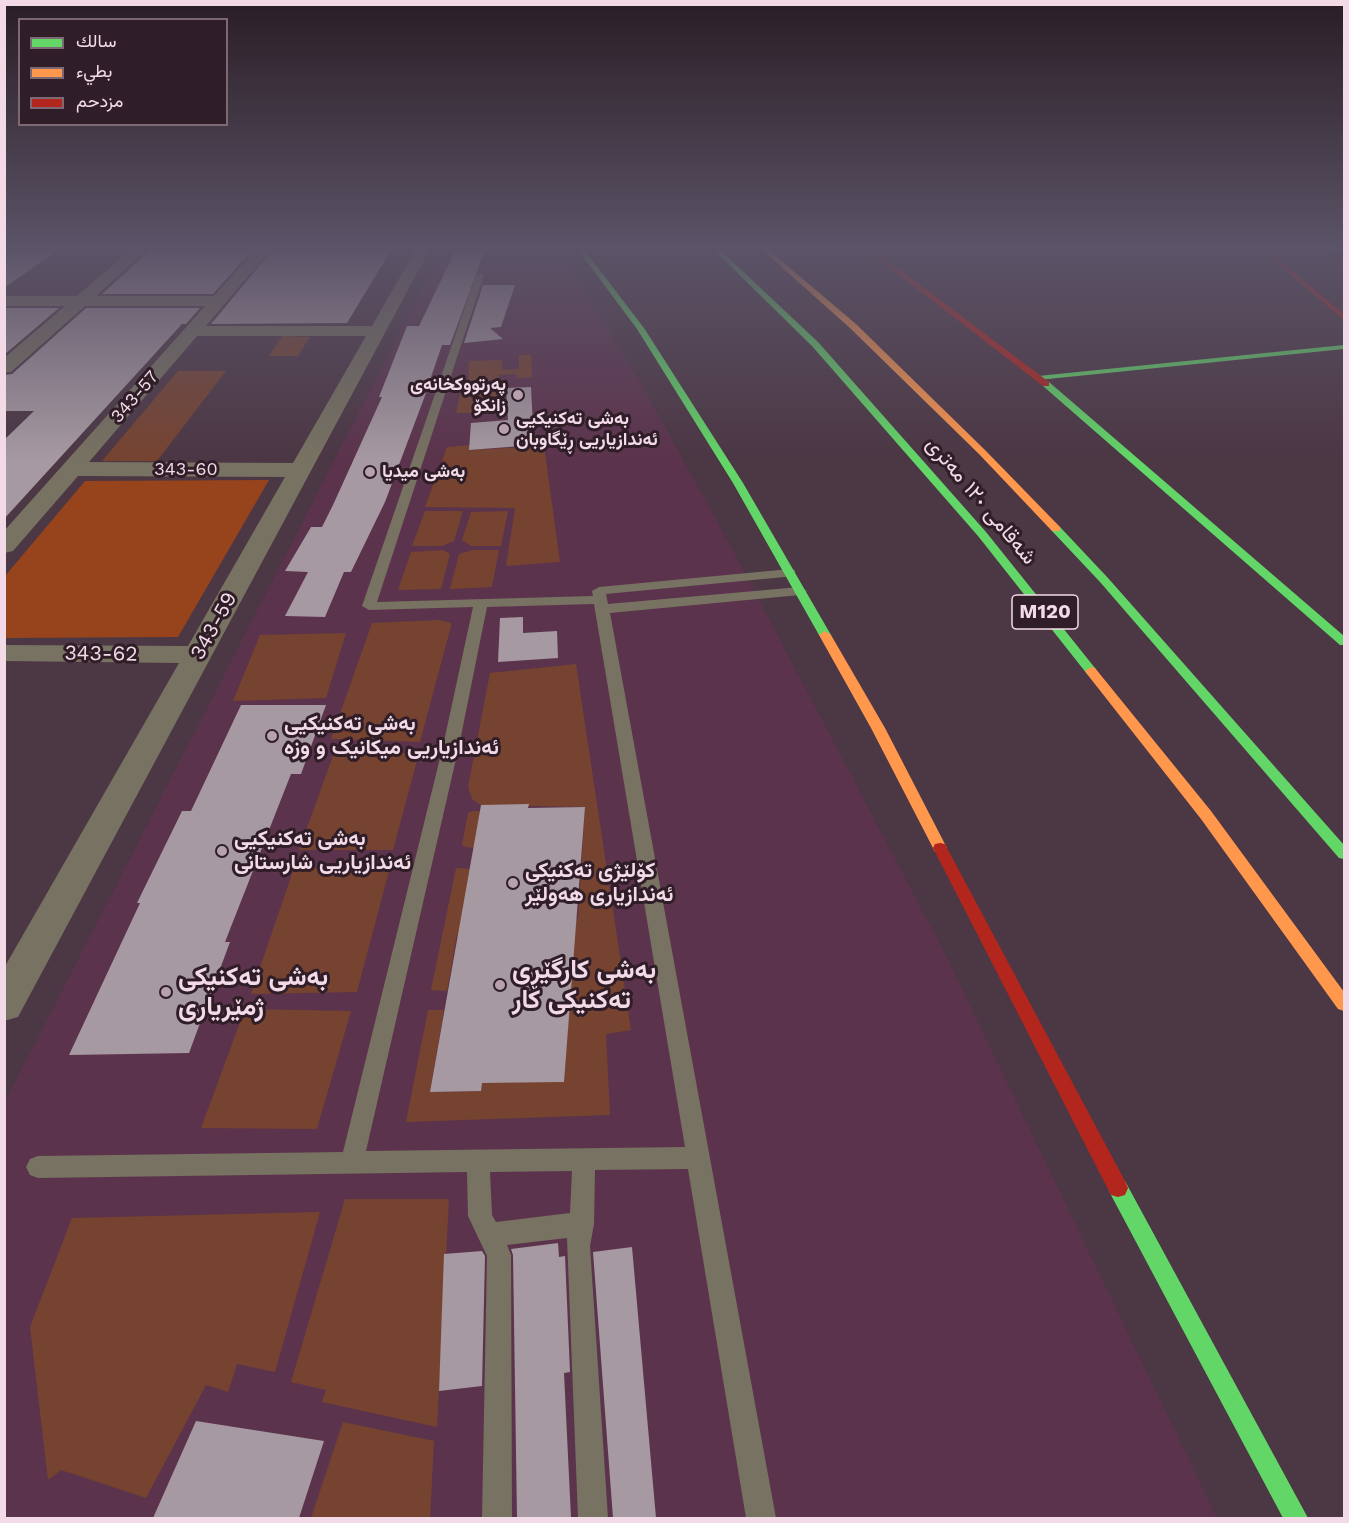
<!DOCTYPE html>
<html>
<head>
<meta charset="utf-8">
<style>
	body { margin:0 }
	#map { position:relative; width:1349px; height:1523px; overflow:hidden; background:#4c3744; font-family:"Work Sans",Vazirmatn,sans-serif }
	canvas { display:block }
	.frame { position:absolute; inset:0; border:6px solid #f2dae7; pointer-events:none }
	.legend { position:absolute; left:18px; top:18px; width:210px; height:108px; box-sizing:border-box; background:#2f1e28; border:2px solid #7d6974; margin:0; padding:8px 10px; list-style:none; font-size:18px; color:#f2dae7 }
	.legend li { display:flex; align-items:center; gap:12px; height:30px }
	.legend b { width:30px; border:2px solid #7d6974 }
</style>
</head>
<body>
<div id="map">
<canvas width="1349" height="1523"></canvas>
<div class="frame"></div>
<ul class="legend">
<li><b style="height:8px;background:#63d668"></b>سالك</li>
<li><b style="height:8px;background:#ff974d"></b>بطيء</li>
<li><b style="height:8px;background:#b3261e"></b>مزدحم</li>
</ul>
</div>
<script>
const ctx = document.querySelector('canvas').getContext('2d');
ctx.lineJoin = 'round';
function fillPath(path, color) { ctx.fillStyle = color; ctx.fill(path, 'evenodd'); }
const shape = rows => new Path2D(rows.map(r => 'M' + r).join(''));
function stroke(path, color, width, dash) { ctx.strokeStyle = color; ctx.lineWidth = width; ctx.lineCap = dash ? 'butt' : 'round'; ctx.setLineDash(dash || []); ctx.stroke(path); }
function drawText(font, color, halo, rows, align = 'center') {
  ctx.font = font + ' "Work Sans",Vazirmatn,sans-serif'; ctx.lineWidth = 6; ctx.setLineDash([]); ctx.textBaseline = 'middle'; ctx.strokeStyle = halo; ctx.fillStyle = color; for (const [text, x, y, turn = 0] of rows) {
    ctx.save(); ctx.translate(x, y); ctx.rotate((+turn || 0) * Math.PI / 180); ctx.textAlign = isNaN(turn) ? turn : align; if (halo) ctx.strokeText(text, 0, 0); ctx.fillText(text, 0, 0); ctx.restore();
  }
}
const built = shape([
	[566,259,639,380,737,558,946,956,1217,1518,5,1518,4,1104,437,260]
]);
const green = shape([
	[282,336,310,337,298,356,269,356],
	[519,355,531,355,532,377,517,378,516,374,499,375,498,380,468,381,469,361,502,360,502,370,519,369],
	[178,371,226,371,157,461,102,461],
	[500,384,501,412,456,413,462,385],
	[470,445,470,450,544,446,560,562,506,566,515,508,425,507,447,447],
	[425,511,463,511,454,541,442,546,412,546],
	[508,511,501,546,471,546,462,540,471,512],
	[443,550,450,554,441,589,398,590,411,552],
	[473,550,499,550,492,587,450,589,459,554],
	[439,620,451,623,451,626,420,742,331,739,372,623],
	[346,633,326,698,233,701,260,635],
	[576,664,631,1030,606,1034,610,1115,406,1122,428,1010,444,1010,430,1092,480,1091,482,1083,564,1081,574,937,510,933,457,934,447,991,431,990,456,868,470,869,506,920,578,919,585,807,481,805,472,799,468,787,490,673],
	[334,753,419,753,393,850,299,850],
	[473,811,480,811,474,848,466,847,462,845,468,813],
	[390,867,357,992,251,994,294,868],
	[245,1009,351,1011,317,1129,201,1128],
	[345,1199,449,1199,437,1427,322,1402,326,1390,291,1382],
	[320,1212,275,1372,237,1364,228,1392,206,1385,146,1498,61,1470,48,1480,30,1327,72,1218],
	[343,1422,434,1441,430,1518,311,1518]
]);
const forest = shape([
	[269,480,178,637,5,638,5,576,85,481]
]);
const river = shape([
	[1319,247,1344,247,1344,260,1323,252,1319,247]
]);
const building = shape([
	[21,247,62,247,4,288,4,258],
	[154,247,255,247,213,294,102,294],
	[275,247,393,247,347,323,211,324],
	[457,247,486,247,450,345,442,345,428,386,416,394,426,393,385,502,351,572,344,572,325,617,285,616,308,572,285,571,311,527,322,527,333,505,382,397,379,397,407,326,419,326],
	[483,285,515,285,501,327,490,328,503,339,464,343],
	[4,308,59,308,4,355],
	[86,308,200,308,186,324,182,324,4,519,4,440,34,411,4,411,4,375,12,374],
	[531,387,534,445,469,450,471,423,508,420,506,388],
	[523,617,523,633,557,631,558,658,498,662,500,618],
	[241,705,326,705,301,774,291,774,225,942,230,942,189,1053,69,1055,140,903,137,903,182,811,191,811],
	[529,804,528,808,585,807,564,1082,482,1083,481,1091,430,1092,481,805],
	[558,1243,559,1257,565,1256,570,1372,564,1373,571,1518,517,1518,513,1255,511,1249],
	[632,1247,656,1518,613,1518,593,1252],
	[482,1251,485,1256,482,1386,439,1391,444,1254],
	[196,1421,324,1441,299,1518,153,1518]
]);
const lane = shape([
	[480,273,484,275,377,602,593,596,592,591,599,587,790,569,795,570,795,576,606,594,608,604,800,587,807,591,800,595,610,613,776,1518,746,1518,688,1169,595,1170,594,1224,590,1246,608,1518,578,1518,567,1238,507,1245,511,1255,512,1518,482,1518,487,1256,468,1216,467,1172,38,1178,30,1175,26,1167,30,1159,38,1156,343,1152,443,746,473,607,369,610,362,606,476,275,480,273],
	[594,604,685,1147,366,1151,459,746,487,607,594,604],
	[572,1171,570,1213,496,1222,492,1215,490,1172,572,1171]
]);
const street = shape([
	[4,247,18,247,4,255,4,247],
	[134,247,150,247,96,296,214,296,258,247,273,247,206,326,372,326,417,247,431,247,18,1017,4,1021,4,968,179,663,4,661,4,645,188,646,285,477,78,476,13,551,4,553,4,531,205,306,85,306,11,372,4,373,4,358,65,306,4,306,4,296,77,296,134,247],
	[197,336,366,336,293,463,89,462,197,336]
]);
const fast = shape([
	[576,247,582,247,644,328,743,483,831,635,829,637,825,639,819,635,733,483,637,329,576,247],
	[711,247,717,247,818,342,986,532,1095,668,1097,671,1095,674,1087,674,978,536,812,346,711,247],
	[1344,345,1344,349,1038,380,1034,378,1038,376,1344,345],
	[1043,382,1049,382,1344,636,1344,645,1340,645,1043,386,1043,382],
	[1056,526,1060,527,1108,578,1344,845,1344,859,1339,858,1100,582,1052,531,1051,529,1056,526],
	[1118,1179,1125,1181,1308,1518,1283,1518,1111,1195,1108,1188,1111,1181,1118,1179]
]);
const slow = shape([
	[759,247,765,247,856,324,985,450,1060,527,1060,531,1052,531,979,454,850,328,759,247],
	[825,631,831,635,885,728,947,848,945,852,935,852,933,848,871,728,819,635,825,631],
	[1091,667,1095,668,1211,811,1344,992,1344,1011,1338,1009,1201,819,1087,674,1085,671,1091,667]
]);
const jam = shape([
	[863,247,870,247,1049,382,1049,386,1043,386,863,247],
	[1258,247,1264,247,1344,315,1344,320,1258,247],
	[940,843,945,844,947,848,1125,1181,1128,1188,1125,1195,1118,1197,1111,1195,933,848,935,844,940,843]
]);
const markers = [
	[518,395,6,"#b8a1ae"],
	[504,429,6,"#b8a1ae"],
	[370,472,6,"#b8a1ae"],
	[272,736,6,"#b8a1ae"],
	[222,851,6,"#b8a1ae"],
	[513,883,6,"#b8a1ae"],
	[500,985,6,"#b8a1ae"],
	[166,992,6,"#b8a1ae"]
];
const farPoinames = [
	["پەرتووکخانەی",506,385,"right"],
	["زانکۆ",506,406,"right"],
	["بەشی تەکنیکیی",516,419],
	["ئەندازیاریی ڕێگاوبان",516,440],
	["بەشی میدیا",382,472]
];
const farStreetnames = [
	["343-57",135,397,-49],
	["343-60",186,470]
];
const shields = [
	[1045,612,66]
];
const shieldNames = [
	["M120",1045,612]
];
const streetNames = [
	["شەقامی ١٢٠ مەتری",981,501,50],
	["343-59",214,626,-61],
	["343-62",101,654,1]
];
const poiNames = [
	["بەشی تەکنیکیی",284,724],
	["ئەندازیاریی میکانیک و وزە",284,748],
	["بەشی تەکنیکیی",234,839],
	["ئەندازیاریی شارستانی",234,863],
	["کۆلێژی تەکنیکی",525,871],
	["ئەندازیاری هەولێر",525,895]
];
const nearPoinames = [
	["بەشی کارگێڕی",512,970],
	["تەکنیکی کار",512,1000],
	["بەشی تەکنیکی",178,977],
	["ژمێریاری",178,1007]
];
fillPath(built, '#5c334c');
fillPath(green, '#764330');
fillPath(forest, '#97441c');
fillPath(river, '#2b1a67');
fillPath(building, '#a699a1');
fillPath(lane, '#777261');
fillPath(street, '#777261');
fillPath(fast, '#63d668');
fillPath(slow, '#ff974d');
fillPath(jam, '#b3261e');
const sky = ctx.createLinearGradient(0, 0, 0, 460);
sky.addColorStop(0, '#2a1e25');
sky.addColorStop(0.54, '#5b5367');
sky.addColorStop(1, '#5b536700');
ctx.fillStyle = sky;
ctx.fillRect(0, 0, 1349, 460);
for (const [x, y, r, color] of markers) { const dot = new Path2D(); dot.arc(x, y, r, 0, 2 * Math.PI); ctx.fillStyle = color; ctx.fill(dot); stroke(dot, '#2f1e28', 2); }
drawText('bold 18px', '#f2dae7', '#2f1e28', farPoinames, 'left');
drawText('18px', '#f2dae7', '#2f1e28', farStreetnames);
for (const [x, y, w] of shields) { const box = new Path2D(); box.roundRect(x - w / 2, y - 17, w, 34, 4.5); ctx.fillStyle = '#2f1e28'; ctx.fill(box); stroke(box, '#f2dae7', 1.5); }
drawText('bold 20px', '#f2dae7', null, shieldNames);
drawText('21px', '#f2dae7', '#2f1e28', streetNames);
drawText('bold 21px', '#f2dae7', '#2f1e28', poiNames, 'left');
drawText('bold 26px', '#f2dae7', '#2f1e28', nearPoinames, 'left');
</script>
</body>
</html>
